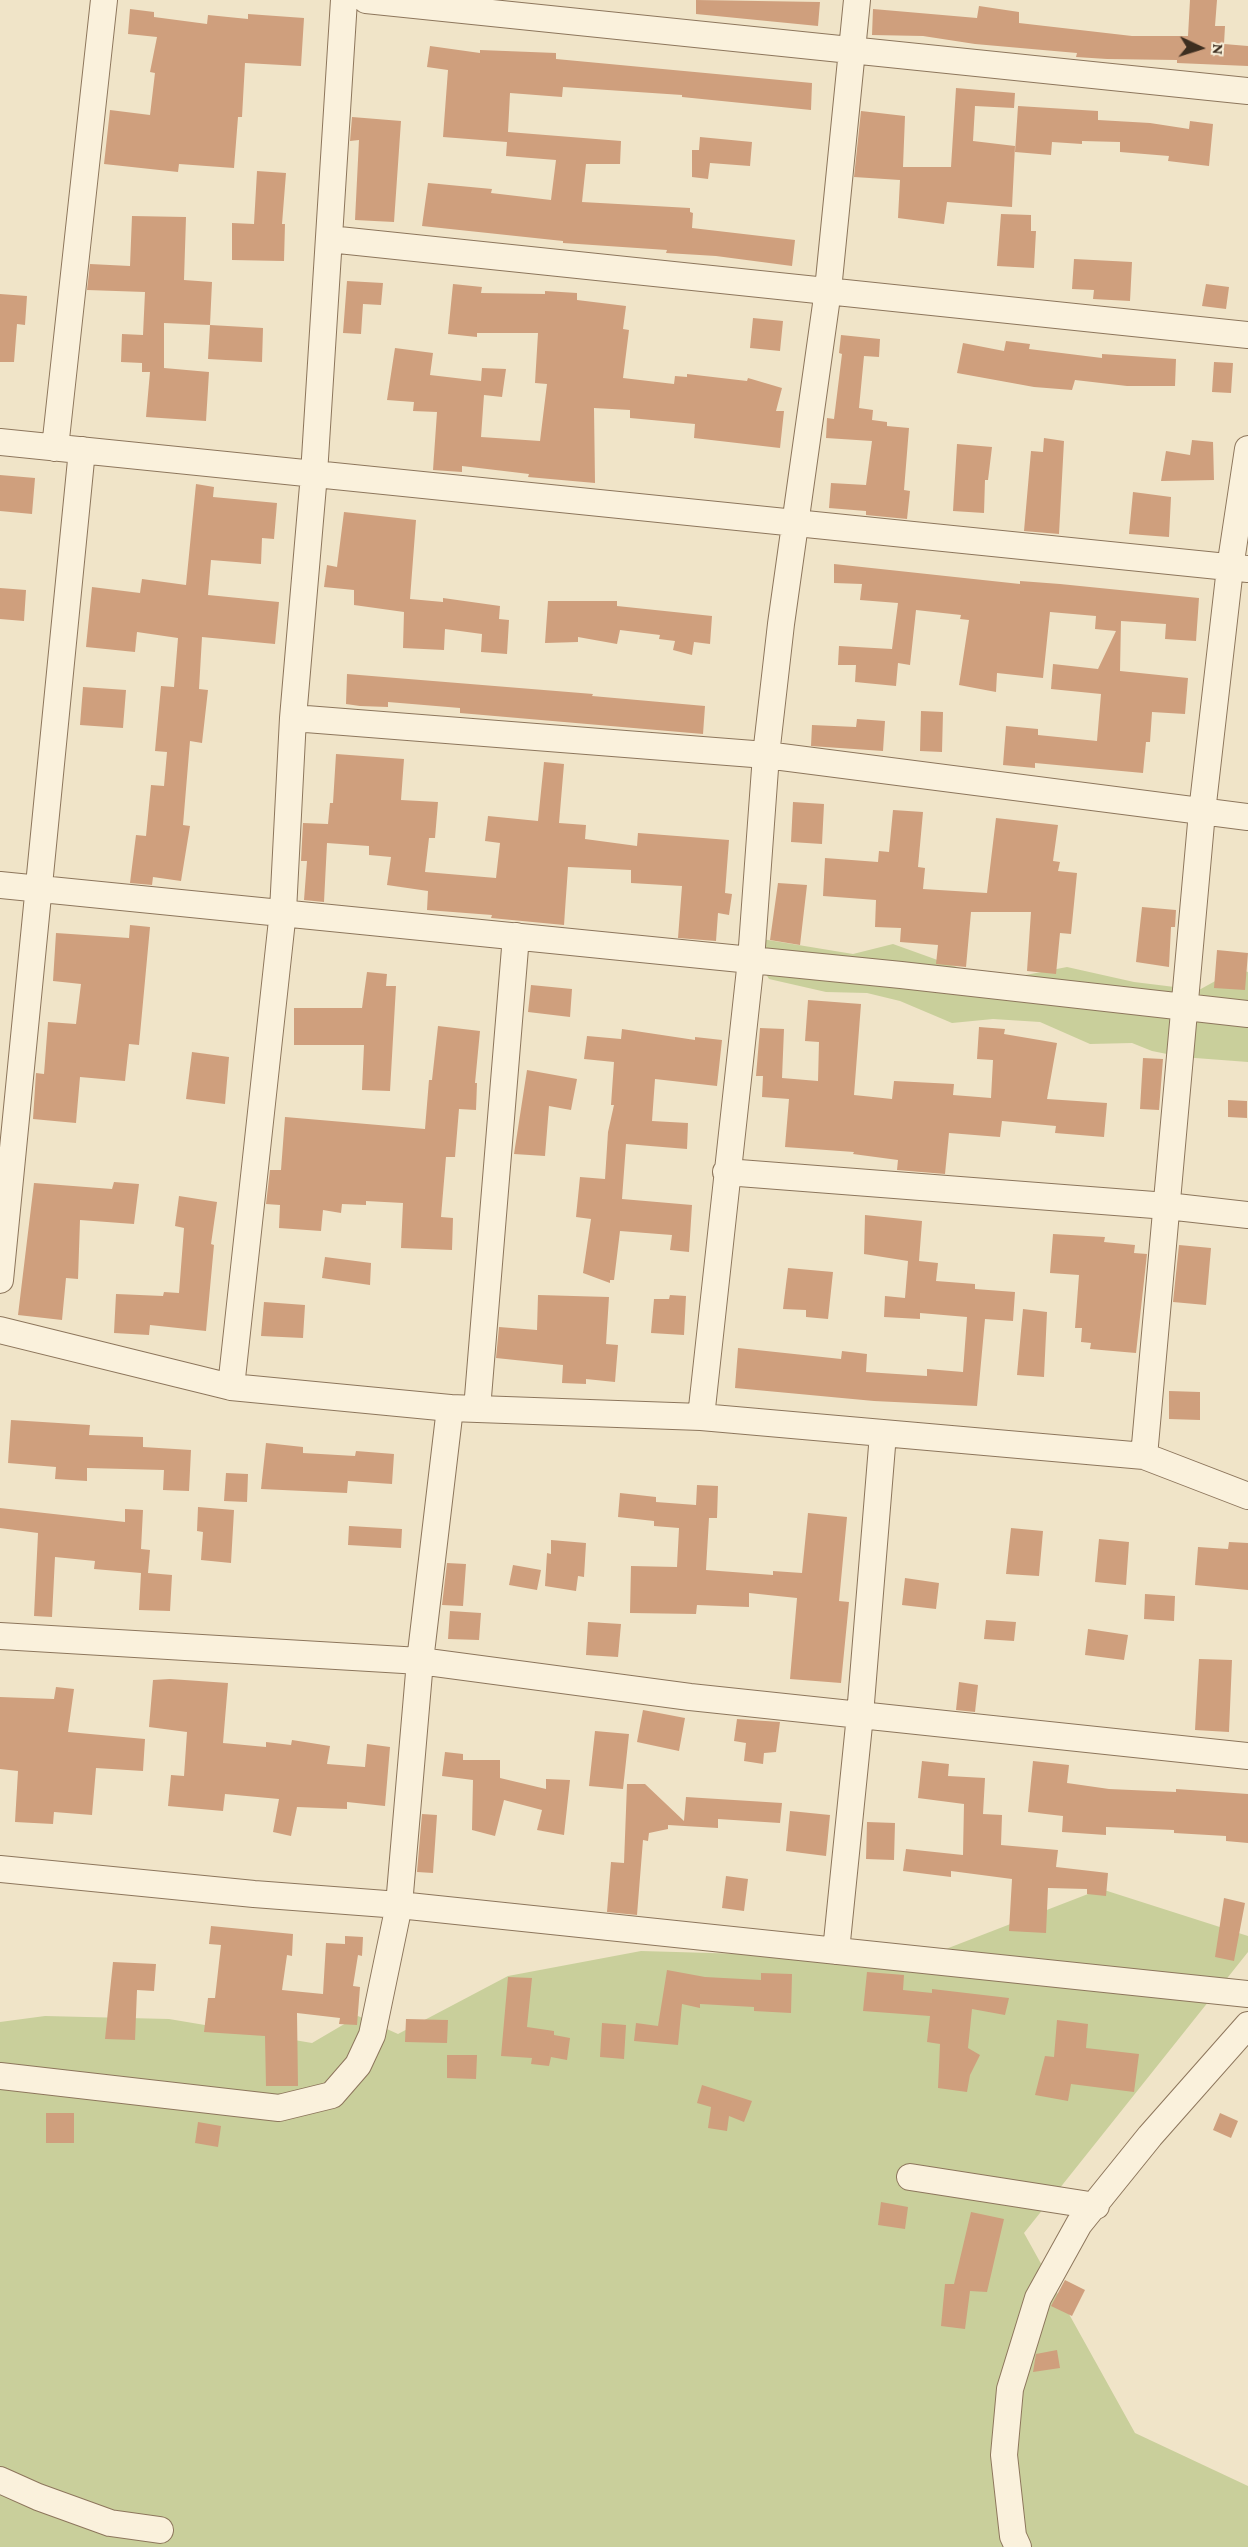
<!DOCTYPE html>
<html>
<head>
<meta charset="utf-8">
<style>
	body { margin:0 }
	#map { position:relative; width:1248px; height:2547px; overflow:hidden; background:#f0e4c8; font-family:"Crimson Pro",serif }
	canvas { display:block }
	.north { position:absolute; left:1170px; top:18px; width:60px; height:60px; -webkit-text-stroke:4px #f7eed8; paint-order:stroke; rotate:94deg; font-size:16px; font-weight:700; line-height:24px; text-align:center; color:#3d2e20 }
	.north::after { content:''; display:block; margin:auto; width:21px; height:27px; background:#3d2e20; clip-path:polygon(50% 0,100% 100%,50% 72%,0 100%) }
</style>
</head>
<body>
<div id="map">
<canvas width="1248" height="2547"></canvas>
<div class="north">N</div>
</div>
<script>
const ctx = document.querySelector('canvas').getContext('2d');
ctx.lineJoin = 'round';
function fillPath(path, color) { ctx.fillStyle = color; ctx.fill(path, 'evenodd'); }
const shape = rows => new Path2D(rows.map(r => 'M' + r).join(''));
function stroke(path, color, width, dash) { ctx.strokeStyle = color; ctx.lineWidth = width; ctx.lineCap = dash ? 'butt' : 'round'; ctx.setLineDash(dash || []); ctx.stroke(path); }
const green = shape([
	[762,939,853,954,893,944,982,976,1005,979,1067,967,1134,982,1199,990,1237,969,1248,972,1248,1062,1182,1057,1152,1051,1132,1043,1090,1044,1040,1022,993,1019,952,1023,900,1001,867,993,826,992,769,979,751,949],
	[1101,1889,1248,1936,1248,1952,1024,2233,1135,2433,1248,2486,1248,2547,0,2547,0,2022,45,2016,169,2019,312,2043,358,2016,398,2034,508,1976,641,1951,920,1959]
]);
const building = shape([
	[696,0,820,2,818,26,696,14],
	[1190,0,1217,0,1215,26,1225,26,1224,44,1248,46,1248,66,1177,63,1177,60,1107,59,1076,57,1077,53,975,44,923,36,872,35,873,9,977,18,979,6,1019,12,1019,23,1132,36,1188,36],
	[130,9,154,12,154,17,207,24,208,15,248,19,248,14,304,18,301,66,245,63,242,117,238,117,234,168,179,164,178,172,104,164,110,110,150,115,155,73,150,72,157,37,128,34],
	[430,46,480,53,480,50,556,53,556,59,812,83,811,110,682,97,682,95,563,87,562,97,510,93,508,132,621,141,620,164,586,164,582,202,690,208,690,212,693,213,692,228,795,240,792,266,716,256,666,253,667,250,563,243,563,241,422,226,428,183,492,189,491,193,551,200,556,160,506,156,507,142,443,137,448,70,427,67],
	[956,88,1015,93,1014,108,975,106,973,141,1015,146,1012,207,947,202,944,224,898,218,900,180,854,177,861,111,905,116,903,167,951,167],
	[1018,106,1098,111,1098,120,1150,123,1189,129,1190,121,1213,124,1209,166,1168,161,1169,156,1120,152,1120,142,1082,141,1082,144,1052,142,1051,155,1015,152],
	[352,117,401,121,394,222,355,220,359,140,350,141],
	[700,137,752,142,750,166,710,163,708,179,692,177,692,150,699,150],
	[257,171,286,173,282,224,285,224,284,261,232,260,232,223,254,224],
	[1001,214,1031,215,1031,231,1036,231,1034,268,997,266],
	[132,216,186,217,184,280,212,282,210,325,164,323,164,368,209,372,206,421,146,417,150,372,142,372,142,363,121,362,122,334,143,335,145,292,87,290,90,264,130,266],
	[1074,259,1132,262,1130,301,1093,299,1094,290,1072,289],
	[347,281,383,283,381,305,363,304,361,334,343,333],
	[453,284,482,287,481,293,545,294,545,291,577,293,577,300,626,306,623,329,629,330,623,378,674,384,675,376,687,377,687,374,747,381,748,378,782,388,776,411,784,411,780,448,694,438,695,424,630,418,630,410,594,408,595,483,528,477,529,474,462,466,462,472,433,470,437,412,413,411,414,402,387,400,395,348,433,353,430,375,481,381,482,368,506,369,502,397,484,395,481,437,540,441,547,384,535,383,538,333,477,333,477,337,448,334],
	[1206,284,1229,287,1226,309,1202,306],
	[0,294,27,296,25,325,17,324,14,362,0,362],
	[753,318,783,321,780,351,750,348],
	[210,325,263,328,262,362,208,359],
	[841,335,880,339,879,357,864,356,859,408,873,410,872,420,887,422,887,426,909,428,904,490,910,491,907,519,866,515,866,511,829,508,831,483,866,485,872,441,826,438,827,418,834,419,842,354,839,353],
	[1006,341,1030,344,1029,349,1102,358,1102,354,1176,359,1175,386,1127,386,1075,380,1072,390,1034,387,957,373,963,343,1004,351],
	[1214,362,1233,363,1231,393,1212,392],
	[1044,438,1064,441,1059,534,1024,531,1031,451,1043,452],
	[1192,440,1213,442,1214,480,1161,481,1166,451,1190,455],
	[957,444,992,447,988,480,985,480,984,513,953,511],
	[0,475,35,478,32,514,0,511],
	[196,484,214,487,213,497,277,503,274,539,262,538,261,564,211,560,208,595,279,602,275,644,202,637,199,689,208,690,202,743,190,741,183,825,190,826,181,881,153,877,152,885,130,883,136,835,146,836,151,785,164,786,167,752,155,751,161,686,174,687,178,638,137,632,135,652,86,647,92,587,140,593,142,579,186,585],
	[1133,492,1171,497,1169,537,1129,534],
	[344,512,416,520,410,599,443,602,443,598,500,606,499,619,509,620,507,654,481,652,482,634,445,629,444,650,403,648,404,612,354,605,354,590,324,587,327,565,337,567],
	[834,564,1020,584,1020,581,1060,584,1199,598,1196,641,1165,639,1166,624,1121,621,1120,671,1188,678,1185,714,1152,712,1150,742,1146,742,1143,773,1035,763,1035,768,1003,765,1006,726,1038,729,1038,735,1097,741,1101,694,1051,689,1053,664,1098,669,1116,631,1095,629,1096,616,1050,612,1043,678,997,673,996,692,959,685,969,620,960,619,961,615,916,610,910,665,898,663,896,686,855,682,856,665,838,665,839,646,892,649,898,603,860,600,862,584,834,583],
	[0,588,26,590,24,621,0,619],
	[548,601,617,601,617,606,712,616,710,644,694,642,692,655,673,650,675,641,659,639,660,635,620,630,617,644,578,637,578,642,545,643],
	[347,674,593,694,592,696,705,706,703,734,460,713,460,708,388,702,388,707,360,706,346,704],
	[83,687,126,690,123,728,80,725],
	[921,711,943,712,942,752,920,751],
	[857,719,885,721,883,751,811,746,812,725,856,727],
	[336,754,404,759,401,800,438,802,435,838,429,838,425,872,496,878,500,843,485,841,488,816,538,821,544,762,564,764,559,823,586,825,585,839,637,846,638,833,729,840,725,893,732,894,729,915,718,913,716,941,678,938,682,886,631,883,631,870,568,867,564,925,491,918,492,915,427,910,428,891,387,885,391,857,369,855,369,846,327,843,324,902,304,900,307,861,301,861,303,823,328,824,330,803,333,803],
	[793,802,824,804,822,844,791,842],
	[893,810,923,812,918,867,925,868,923,889,987,893,996,818,1058,825,1053,861,1060,862,1058,871,1077,873,1071,934,1060,933,1056,974,1027,971,1031,912,971,912,966,967,936,964,938,945,900,942,901,928,875,927,876,900,823,896,825,858,878,862,879,851,889,852],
	[778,883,807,885,800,945,770,940],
	[1142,907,1176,910,1175,927,1171,927,1169,967,1136,962],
	[130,925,150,927,139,1045,129,1044,125,1081,80,1077,76,1123,33,1119,36,1073,44,1074,48,1022,76,1024,81,984,53,981,56,933,129,938],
	[1217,950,1248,953,1245,990,1214,988],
	[367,972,387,974,386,986,396,986,390,1091,362,1090,364,1045,294,1045,294,1008,362,1008],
	[531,985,572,989,570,1017,528,1012],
	[808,1000,861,1004,854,1095,892,1099,894,1081,954,1084,953,1095,991,1098,993,1060,977,1059,979,1027,1005,1029,1004,1034,1057,1043,1047,1099,1107,1103,1104,1137,1055,1133,1056,1126,1002,1121,1000,1137,949,1133,945,1174,897,1170,898,1160,853,1154,854,1152,785,1147,789,1099,762,1097,763,1076,756,1076,760,1028,784,1029,782,1078,818,1081,819,1042,805,1041],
	[438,1026,480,1031,475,1083,477,1083,476,1110,459,1109,455,1157,446,1157,441,1217,453,1218,452,1250,401,1248,403,1203,366,1201,366,1205,342,1204,341,1213,323,1210,321,1231,279,1228,280,1205,266,1204,270,1170,281,1170,285,1117,425,1129,429,1080,432,1080],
	[622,1029,695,1040,695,1037,722,1040,717,1086,655,1079,652,1121,688,1123,687,1149,626,1144,622,1199,692,1205,689,1252,670,1250,672,1235,620,1231,614,1280,610,1280,610,1283,583,1273,591,1219,576,1217,580,1177,605,1179,608,1132,614,1105,611,1105,614,1062,584,1059,587,1036,621,1039],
	[192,1052,229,1057,225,1104,186,1099],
	[1143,1058,1163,1059,1159,1110,1140,1109],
	[527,1070,577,1079,571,1110,549,1106,545,1156,514,1154],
	[1228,1100,1247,1101,1247,1118,1228,1117],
	[114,1182,139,1184,134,1224,80,1220,78,1279,66,1278,62,1320,18,1315,34,1183,112,1189],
	[179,1196,217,1202,211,1244,214,1245,206,1331,150,1325,149,1335,114,1333,116,1294,163,1296,164,1292,179,1293,184,1228,175,1226],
	[865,1215,922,1221,919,1261,938,1263,936,1281,975,1284,975,1289,1015,1292,1013,1321,985,1319,977,1406,874,1401,735,1388,738,1348,841,1359,842,1351,867,1354,866,1372,927,1376,927,1369,963,1372,967,1317,920,1313,920,1319,884,1317,885,1296,905,1298,908,1261,864,1254],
	[1053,1234,1105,1237,1104,1242,1135,1245,1134,1253,1147,1254,1136,1353,1090,1349,1091,1343,1081,1342,1082,1328,1075,1328,1079,1275,1050,1273],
	[1179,1245,1211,1248,1206,1305,1173,1302],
	[325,1257,371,1263,370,1285,322,1278],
	[788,1268,833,1272,828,1319,806,1317,806,1310,783,1309],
	[538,1295,609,1297,606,1344,618,1345,615,1382,586,1379,586,1384,562,1383,563,1365,496,1358,499,1327,537,1330],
	[670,1295,686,1296,684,1335,651,1333,654,1299,669,1299],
	[264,1302,305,1305,303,1338,261,1336],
	[1023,1309,1047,1312,1044,1377,1017,1375],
	[1169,1391,1200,1392,1200,1420,1169,1419],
	[11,1420,90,1425,89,1435,143,1437,143,1447,191,1450,189,1491,163,1490,164,1470,87,1468,87,1481,55,1479,56,1467,8,1463],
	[266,1443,303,1447,303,1453,355,1456,356,1451,394,1454,392,1484,348,1481,347,1493,261,1489],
	[226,1473,248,1474,247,1502,224,1501],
	[697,1485,718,1486,717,1518,709,1518,706,1570,773,1575,773,1571,802,1573,808,1513,847,1517,839,1601,849,1602,841,1683,790,1679,797,1598,749,1593,749,1607,697,1605,696,1614,630,1613,631,1566,677,1567,679,1528,654,1526,654,1521,618,1517,620,1493,656,1497,656,1502,696,1505],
	[198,1507,234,1510,231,1563,201,1560,203,1532,197,1531],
	[0,1508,125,1522,125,1509,143,1510,141,1549,150,1550,148,1573,172,1575,170,1611,139,1610,141,1573,94,1569,95,1561,55,1557,52,1617,34,1616,38,1533,0,1528],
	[349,1526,402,1529,401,1548,348,1545],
	[1011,1528,1043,1531,1039,1576,1006,1574],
	[1099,1539,1129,1542,1126,1585,1095,1582],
	[551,1540,586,1543,584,1577,578,1576,576,1591,545,1586,547,1553,551,1554],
	[1229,1542,1248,1543,1248,1590,1195,1585,1198,1547,1228,1549],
	[447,1563,466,1564,463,1606,442,1605],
	[513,1565,541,1570,537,1590,509,1585],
	[905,1578,939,1583,936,1609,902,1605],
	[1145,1594,1175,1596,1174,1621,1144,1619],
	[450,1611,481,1613,479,1640,448,1639],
	[986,1620,1016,1622,1014,1641,984,1639],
	[588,1622,621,1624,618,1657,586,1655],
	[1088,1629,1128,1635,1124,1660,1085,1655],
	[1199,1659,1232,1660,1229,1732,1195,1730],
	[170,1679,228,1683,223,1743,266,1747,266,1742,291,1745,292,1740,330,1746,327,1764,365,1767,367,1744,390,1747,385,1806,347,1802,347,1809,297,1807,291,1836,273,1832,279,1799,225,1794,223,1811,168,1806,171,1775,184,1776,187,1732,149,1727,153,1680],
	[959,1682,978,1685,975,1712,956,1710],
	[56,1687,74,1689,68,1732,145,1739,143,1771,96,1768,92,1815,54,1812,53,1824,15,1822,18,1771,0,1769,0,1697,54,1699],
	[643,1710,685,1718,679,1751,637,1742],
	[737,1719,780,1722,776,1752,764,1753,763,1764,744,1761,746,1743,734,1741],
	[595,1731,629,1734,623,1789,589,1786],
	[445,1752,463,1754,463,1760,500,1760,500,1778,546,1789,546,1779,570,1780,564,1835,537,1830,542,1810,504,1800,495,1836,472,1830,473,1780,442,1776],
	[922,1761,949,1764,948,1776,985,1778,983,1814,1002,1815,1001,1845,1058,1850,1056,1867,1108,1873,1106,1896,1087,1894,1087,1889,1048,1888,1046,1933,1009,1931,1012,1879,951,1871,951,1877,903,1871,906,1849,963,1855,964,1804,918,1798],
	[1033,1761,1069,1765,1067,1783,1109,1789,1176,1792,1176,1789,1248,1794,1248,1843,1226,1841,1226,1836,1174,1833,1174,1830,1106,1827,1106,1835,1062,1832,1063,1816,1028,1812],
	[627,1784,645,1784,684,1821,686,1797,782,1803,780,1823,718,1819,718,1828,668,1825,668,1829,649,1833,648,1841,643,1840,637,1915,607,1912,611,1862,624,1863],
	[790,1811,830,1815,826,1856,786,1851],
	[422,1814,437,1815,433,1873,417,1872],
	[867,1822,895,1823,894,1860,866,1859],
	[726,1876,748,1879,744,1911,722,1908],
	[1224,1898,1245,1903,1234,1961,1215,1957],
	[211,1926,293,1934,292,1956,287,1955,282,1990,323,1994,326,1943,345,1944,345,1936,363,1937,362,1956,358,1955,353,1986,360,1987,357,2025,339,2024,340,2018,297,2013,298,2086,266,2086,265,2036,204,2032,208,1998,215,1998,221,1945,209,1944],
	[113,1962,156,1964,154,1991,137,1990,135,2040,105,2039],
	[667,1970,705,1977,761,1980,761,1973,792,1974,791,2013,754,2011,754,2007,700,2004,700,2008,682,2004,678,2045,634,2041,636,2023,658,2026],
	[867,1972,904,1975,903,1990,932,1993,932,1989,1009,1998,1005,2015,972,2009,968,2048,980,2055,970,2075,967,2092,938,2088,940,2044,927,2042,930,2016,863,2011],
	[508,1977,532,1978,527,2027,554,2031,554,2035,570,2038,567,2060,551,2057,549,2066,531,2064,532,2058,501,2056],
	[406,2019,448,2020,447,2043,405,2042],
	[1057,2020,1088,2024,1086,2048,1139,2054,1134,2092,1071,2084,1068,2101,1035,2095,1045,2056,1054,2057],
	[602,2023,626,2025,624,2059,600,2057],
	[447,2055,477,2055,476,2079,447,2078],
	[702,2085,752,2101,744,2122,729,2116,727,2131,708,2128,711,2107,697,2103],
	[46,2113,74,2113,74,2143,46,2143],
	[1220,2113,1238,2121,1231,2138,1213,2130],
	[198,2122,221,2126,218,2147,195,2143],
	[881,2202,908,2207,905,2229,878,2225],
	[971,2212,1004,2219,987,2292,970,2291,965,2329,941,2326,945,2284,954,2284],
	[1065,2280,1085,2290,1072,2316,1051,2306],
	[1057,2350,1060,2368,1033,2372,1036,2354]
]);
const minor = shape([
	[366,0,1248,91],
	[329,239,1248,335],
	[0,442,1248,569],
	[55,448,104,0],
	[293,718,766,755,1248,817],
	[0,885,901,975,1248,1014],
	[726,1172,1167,1206,1248,1215],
	[0,1280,82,450],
	[0,1330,231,1387,450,1408,701,1417,1144,1456,1248,1496],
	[231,1387,283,911,293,718,314,474,344,0],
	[477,1409,516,936],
	[701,1417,751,960,766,755,781,624,828,290,857,0],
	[1144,1456,1202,812,1230,568,1248,449],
	[0,1636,420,1661,690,1697,1248,1756],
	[0,1869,254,1894,399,1905,1248,1994],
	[836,1951,860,1715,883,1434],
	[0,2076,279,2108,332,2095,358,2065,372,2035,399,1905,420,1661,450,1408],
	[910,2177,1096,2206],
	[0,2480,38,2497,110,2523,160,2530],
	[1018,2547,1013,2536,1004,2455,1010,2389,1038,2298,1079,2224,1150,2136,1248,2025]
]);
fillPath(green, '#c9cf9b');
fillPath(building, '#cf9f7d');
stroke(minor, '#8d765c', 28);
stroke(minor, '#faf1dc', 26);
</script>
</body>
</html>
